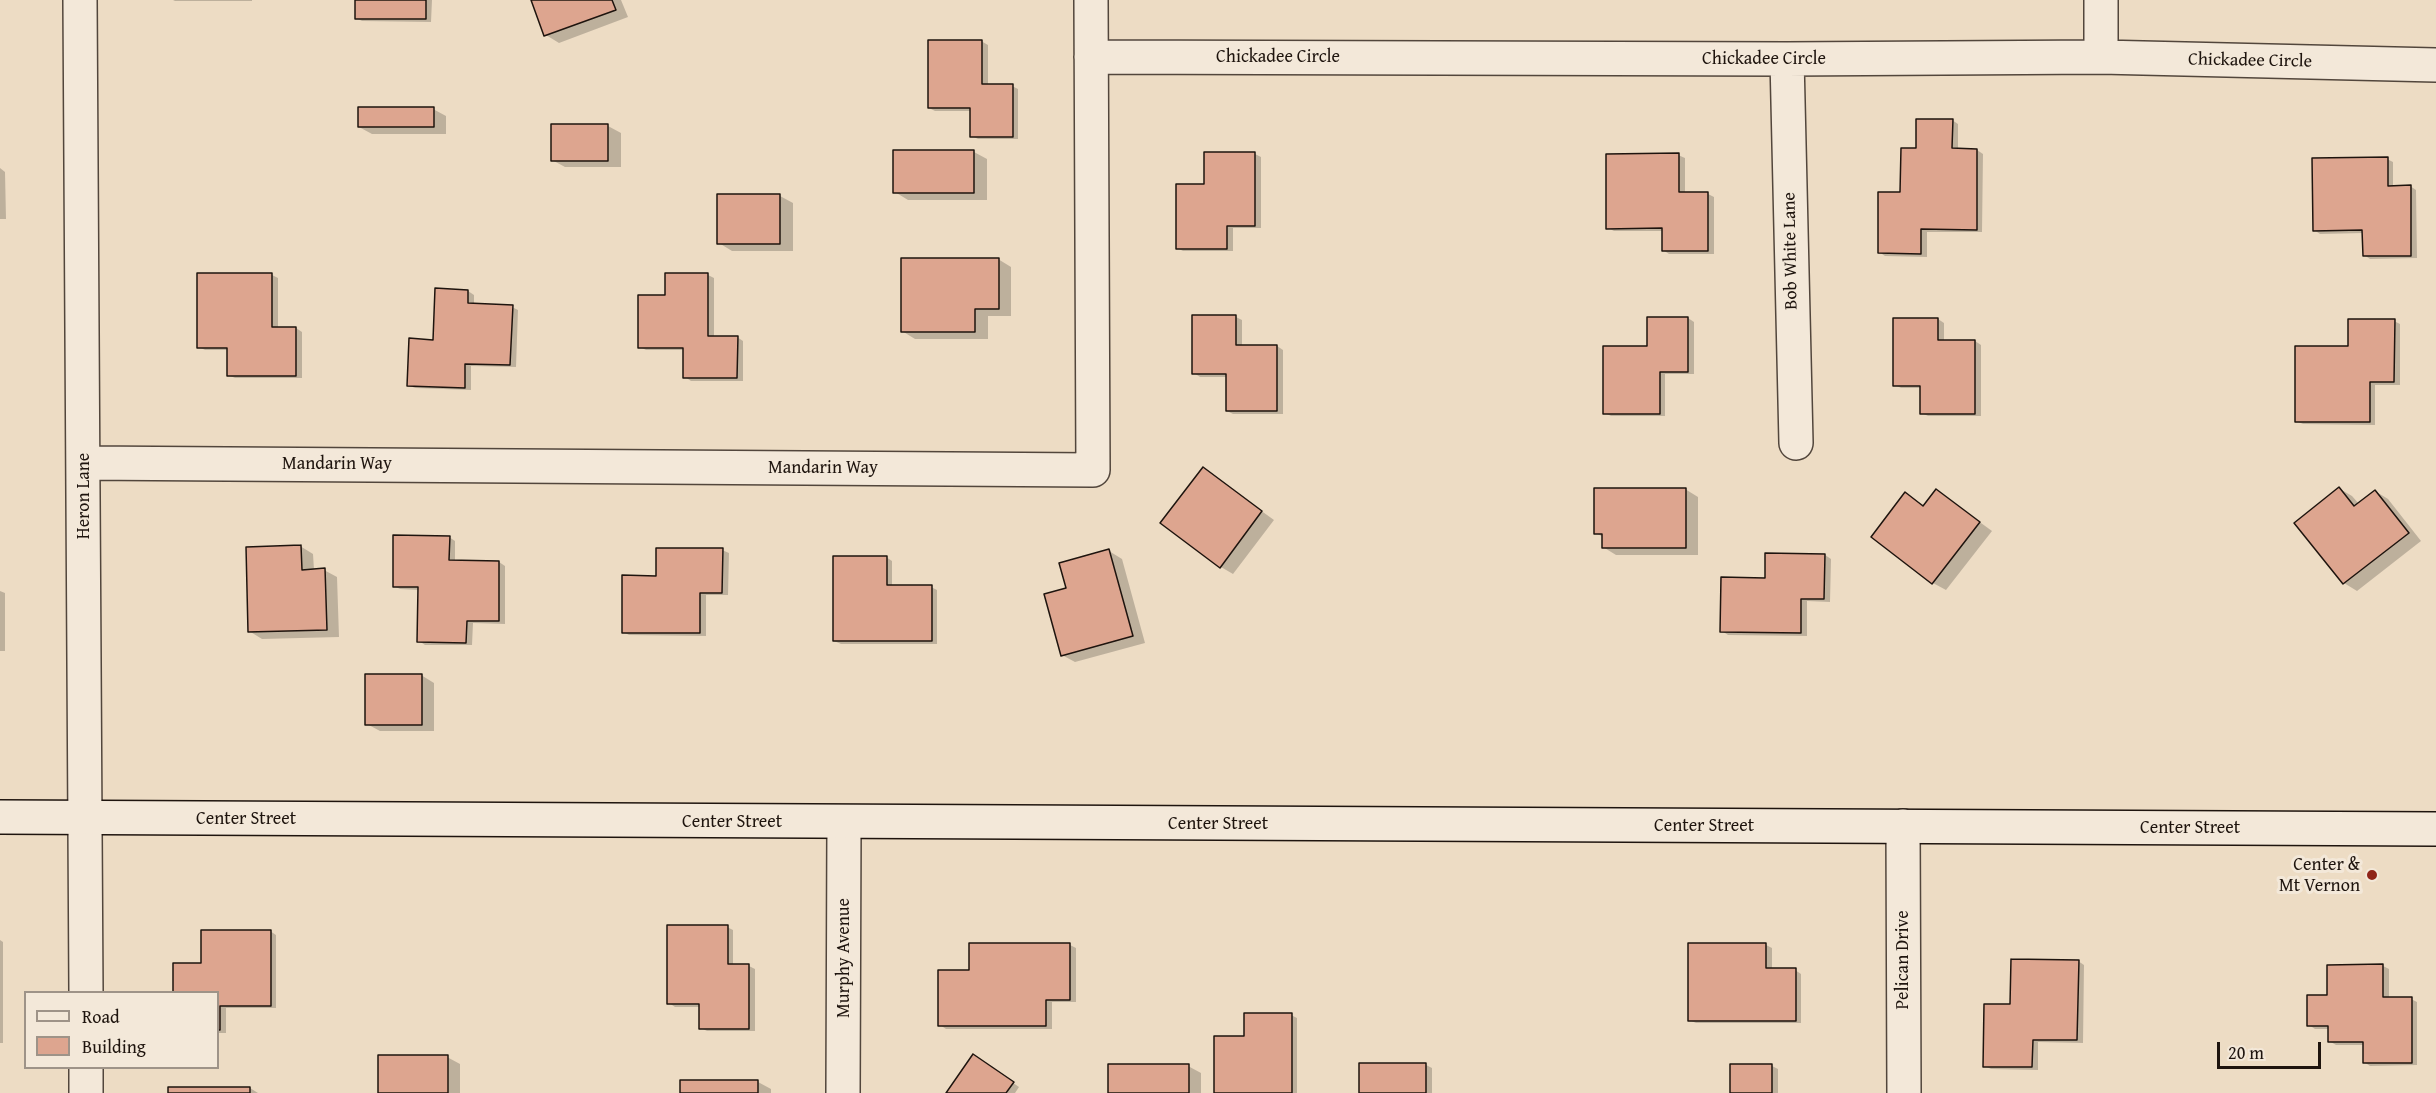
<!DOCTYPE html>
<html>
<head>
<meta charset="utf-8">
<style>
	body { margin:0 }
	#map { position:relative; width:2436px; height:1093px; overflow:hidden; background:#eddcc4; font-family:"Gentium Book Plus",serif }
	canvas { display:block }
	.legend { position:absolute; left:24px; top:991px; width:195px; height:78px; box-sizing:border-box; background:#f3e8d9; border:2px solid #9e9388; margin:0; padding:8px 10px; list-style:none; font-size:18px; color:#1e140e }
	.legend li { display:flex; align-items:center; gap:12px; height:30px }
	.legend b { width:30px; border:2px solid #9e9388 }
	.scale { position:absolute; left:2217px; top:1042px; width:104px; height:27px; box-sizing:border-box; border:3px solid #1e140e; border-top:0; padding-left:8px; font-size:18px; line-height:21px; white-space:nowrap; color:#1e140e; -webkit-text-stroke:4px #f3e8d9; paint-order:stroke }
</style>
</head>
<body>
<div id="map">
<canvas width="2436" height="1093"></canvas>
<ul class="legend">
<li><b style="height:8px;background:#f3e8d9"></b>Road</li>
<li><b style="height:16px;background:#dda58f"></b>Building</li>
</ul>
<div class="scale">20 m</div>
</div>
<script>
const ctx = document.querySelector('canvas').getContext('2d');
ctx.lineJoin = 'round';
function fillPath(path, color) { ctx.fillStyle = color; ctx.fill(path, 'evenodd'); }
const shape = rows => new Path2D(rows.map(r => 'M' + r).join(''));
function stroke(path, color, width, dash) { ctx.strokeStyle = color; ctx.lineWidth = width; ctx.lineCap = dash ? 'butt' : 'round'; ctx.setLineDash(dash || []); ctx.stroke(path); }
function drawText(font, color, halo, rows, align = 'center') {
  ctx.font = font + ' "Gentium Book Plus",serif'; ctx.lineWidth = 6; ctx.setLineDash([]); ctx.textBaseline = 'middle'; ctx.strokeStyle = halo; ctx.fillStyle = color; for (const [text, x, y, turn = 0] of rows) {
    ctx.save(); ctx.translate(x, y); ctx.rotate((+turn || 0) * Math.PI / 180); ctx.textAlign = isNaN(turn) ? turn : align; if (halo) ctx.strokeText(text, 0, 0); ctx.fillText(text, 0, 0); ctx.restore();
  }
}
const shadow = shape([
	[173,0,252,0,252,1,175,1],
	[356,0,432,0,431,22,362,21,356,18],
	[533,0,621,0,628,17,559,43,546,35],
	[981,41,988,45,988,86,1012,86,1018,89,1018,139,978,139,972,136,972,111,935,111,929,108],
	[433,109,446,116,446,134,372,134,359,127],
	[1952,120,1958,124,1958,150,1977,150,1983,154,1982,232,1927,232,1927,257,1885,256,1879,252,1918,149],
	[608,126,621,133,621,167,565,167,552,160],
	[974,152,987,159,987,200,908,200,895,192],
	[1255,154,1261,157,1261,228,1233,228,1233,251,1183,251,1177,248,1205,186],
	[1678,155,1685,158,1685,194,1708,194,1714,197,1714,254,1669,254,1663,250,1663,231,1614,231,1608,228],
	[2387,159,2393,162,2393,187,2410,186,2416,190,2417,258,2370,259,2364,255,2364,233,2320,234,2314,230],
	[0,168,5,172,6,219,0,219],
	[780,196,793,203,793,251,732,251,719,243],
	[998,259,1011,267,1011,316,988,316,988,339,915,339,902,331],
	[272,275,278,278,278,328,296,328,302,332,302,378,235,378,228,375,228,350,205,350,199,347],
	[708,275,714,278,714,337,737,337,743,341,743,381,691,381,685,377,685,350,646,350,640,347,666,296],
	[468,291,474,295,474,305,512,307,518,310,516,367,471,366,471,390,415,388,408,385],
	[1236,317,1242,320,1242,346,1277,346,1283,350,1283,414,1233,414,1227,411,1227,377,1200,377,1194,373],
	[1688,318,1694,322,1694,374,1665,374,1665,416,1611,416,1605,413,1648,347],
	[1938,319,1944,323,1944,341,1975,341,1981,345,1981,416,1928,416,1922,413,1922,388,1901,388,1895,385],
	[2394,321,2400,324,2400,385,2375,385,2375,425,2303,424,2296,421,2349,348],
	[1203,469,1274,520,1233,574,1221,567],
	[1685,489,1698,497,1698,555,1616,555,1603,547,1603,537,1596,533],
	[2340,489,2352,496,2359,504,2375,491,2388,499,2421,541,2357,591,2344,583],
	[1937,491,1992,531,1946,590,1933,583,1906,494,1925,506],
	[449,537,455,541,455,562,499,562,505,566,505,624,473,623,472,645,425,645,419,641,420,590,400,589,394,586],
	[300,546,313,554,314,570,324,570,337,577,339,637,262,639,249,631],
	[722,550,729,553,728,595,706,595,706,636,629,635,623,632,657,577],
	[1109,551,1122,559,1145,643,1075,662,1062,655,1067,589],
	[1825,555,1831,559,1830,602,1807,601,1807,636,1728,635,1722,631,1766,579],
	[886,557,892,561,892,587,931,587,937,590,937,644,841,644,834,641],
	[0,591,5,593,5,651,0,651],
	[421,675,434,683,434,731,380,731,367,724],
	[727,927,733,930,733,966,749,966,755,969,755,1031,707,1031,701,1028,701,1007,675,1007,669,1003],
	[270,931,276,935,276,1008,226,1008,226,1033,218,1033,218,992,174,992,174,965,203,965],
	[0,940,3,942,3,1043,0,1043],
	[970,945,1070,945,1076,948,1076,1002,1052,1002,1052,1029,946,1029,940,1025,970,971],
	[1689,945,1766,945,1772,948,1772,970,1795,970,1801,974,1801,1023,1696,1023,1689,1020],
	[2078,961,2084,965,2083,1043,2038,1042,2038,1070,1991,1069,1985,1066,2011,1006],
	[2383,966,2389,969,2389,999,2411,999,2417,1002,2417,1065,2370,1066,2364,1062,2364,1045,2336,1045,2329,1041,2329,1029,2315,1029,2309,1025,2329,996,2329,967],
	[1291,1015,1297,1018,1297,1093,1216,1093,1245,1038],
	[447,1057,460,1064,460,1093,380,1093],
	[980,1060,1019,1087,1015,1093,948,1093],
	[1426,1065,1432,1068,1432,1093,1361,1093],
	[1188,1066,1201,1073,1201,1093,1109,1093],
	[1772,1066,1778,1069,1778,1093,1731,1093],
	[758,1082,771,1089,771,1093,681,1093],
	[250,1088,258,1093,169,1093,169,1089]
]);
const building = shape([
	[355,0,426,0,426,19,355,19,355,0],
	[531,0,612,0,616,10,544,36,531,0],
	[928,40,982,40,982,84,1013,84,1013,137,970,137,970,108,928,108,928,40],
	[358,107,434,107,434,127,358,127,358,107],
	[1916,119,1953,119,1952,148,1977,149,1977,230,1921,229,1921,254,1878,253,1878,192,1900,192,1901,148,1916,148,1916,119],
	[551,124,608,124,608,161,551,161,551,124],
	[893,150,974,150,974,193,893,193,893,150],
	[1204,152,1255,152,1255,226,1227,226,1227,249,1176,249,1176,184,1204,184,1204,152],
	[1679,153,1679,192,1708,192,1708,251,1662,251,1662,228,1606,229,1606,154,1679,153],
	[2388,157,2388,186,2411,185,2411,256,2363,256,2362,230,2313,231,2312,158,2388,157],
	[717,194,780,194,780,244,717,244,717,194],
	[901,258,999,258,999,309,975,309,975,332,901,332,901,258],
	[197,273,272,273,272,327,296,327,296,376,227,376,227,348,197,348,197,273],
	[665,273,708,273,708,336,738,336,737,378,683,378,683,348,638,348,638,295,665,295,665,273],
	[435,288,468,290,468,303,513,305,510,365,465,364,465,388,407,386,409,338,433,340,435,288],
	[1192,315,1236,315,1236,345,1277,345,1277,411,1226,411,1226,374,1192,374,1192,315],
	[1647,317,1688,317,1688,372,1660,372,1660,414,1603,414,1603,346,1647,346,1647,317],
	[1893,318,1938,318,1938,340,1975,340,1975,414,1920,414,1920,386,1893,386,1893,318],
	[2348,319,2395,319,2394,382,2370,382,2370,422,2295,422,2295,346,2348,346,2348,319],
	[1203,467,1262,511,1220,568,1160,523,1203,467],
	[2339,487,2354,506,2375,490,2409,533,2343,584,2294,523,2339,487],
	[1594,488,1686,488,1686,548,1602,548,1602,534,1594,534,1594,488],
	[1936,489,1980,522,1932,584,1871,537,1905,492,1923,506,1936,489],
	[393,535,450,536,449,560,499,561,499,621,467,621,466,643,417,642,418,587,393,587,393,535],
	[301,545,302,570,325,568,327,630,248,632,246,547,301,545],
	[656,548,723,548,722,593,700,593,700,633,622,633,622,575,656,576,656,548],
	[1109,549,1133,636,1061,656,1044,594,1066,588,1059,563,1109,549],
	[1765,553,1825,554,1824,599,1801,599,1801,633,1720,632,1721,577,1765,578,1765,553],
	[833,556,887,556,887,585,932,585,932,641,833,641,833,556],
	[365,674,422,674,422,725,365,725,365,674],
	[667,925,728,925,728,964,749,964,749,1029,699,1029,699,1004,667,1004,667,925],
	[201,930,271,930,271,1006,220,1006,220,1030,218,1030,218,992,173,992,173,963,201,963,201,930],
	[969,943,1070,943,1070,1000,1046,1000,1046,1026,938,1026,938,970,969,970,969,943],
	[1688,943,1766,943,1766,968,1796,968,1796,1021,1688,1021,1688,943],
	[2011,959,2079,960,2077,1040,2033,1040,2032,1067,1983,1067,1984,1004,2010,1004,2011,959],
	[2383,964,2383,997,2412,997,2412,1063,2363,1063,2363,1042,2328,1042,2328,1026,2307,1026,2307,995,2327,995,2327,965,2383,964],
	[1244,1013,1292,1013,1292,1093,1214,1093,1214,1036,1244,1036,1244,1013],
	[973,1054,1014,1082,1006,1093,946,1093,973,1054],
	[378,1055,448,1055,448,1093,378,1093,378,1055],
	[1359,1063,1426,1063,1426,1093,1359,1093,1359,1063],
	[1108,1064,1189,1064,1189,1093,1108,1093,1108,1064],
	[1730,1064,1772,1064,1772,1093,1730,1093,1730,1064],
	[680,1080,758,1080,758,1093,680,1093,680,1080],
	[168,1087,250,1087,250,1093,168,1093,168,1087]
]);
const minor = shape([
	[80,0,86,992],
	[1091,57,1787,59,2101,57,2436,65],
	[2101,57,2101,0],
	[1787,59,1796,443],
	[83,463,1093,470,1091,0],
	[1903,826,1904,1093],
	[86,1068,86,1093],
	[843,1093,844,823]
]);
const secondary = shape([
	[0,817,2436,829]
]);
const markers = [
	[2372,875,6,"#8f2418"]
];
const streetNames = [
	["Chickadee Circle",1278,57],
	["Chickadee Circle",1764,59],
	["Chickadee Circle",2250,61,1],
	["Bob White Lane",1791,251,-91],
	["Mandarin Way",337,464],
	["Mandarin Way",823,468],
	["Heron Lane",84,496,-90],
	["Center Street",246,819],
	["Center Street",732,822],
	["Center Street",1218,824],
	["Center Street",1704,826],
	["Center Street",2190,828],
	["Murphy Avenue",844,958,-90],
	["Pelican Drive",1903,960,-90]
];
const poiNames = [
	["Center &",2360,865],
	["Mt Vernon",2360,886]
];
fillPath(shadow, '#0003');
fillPath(building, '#dda58f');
stroke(building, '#1e140e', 1.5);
stroke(minor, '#52463c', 36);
stroke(secondary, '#1e140e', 36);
stroke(minor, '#f3e8d9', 33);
stroke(secondary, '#f3e8d9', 33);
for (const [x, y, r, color] of markers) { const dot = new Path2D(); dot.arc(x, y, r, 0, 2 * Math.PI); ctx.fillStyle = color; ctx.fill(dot); stroke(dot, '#f3e8d9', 2); }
drawText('18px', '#1e140e', '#f3e8d9', streetNames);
drawText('18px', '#1e140e', '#f3e8d9', poiNames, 'right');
</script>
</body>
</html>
